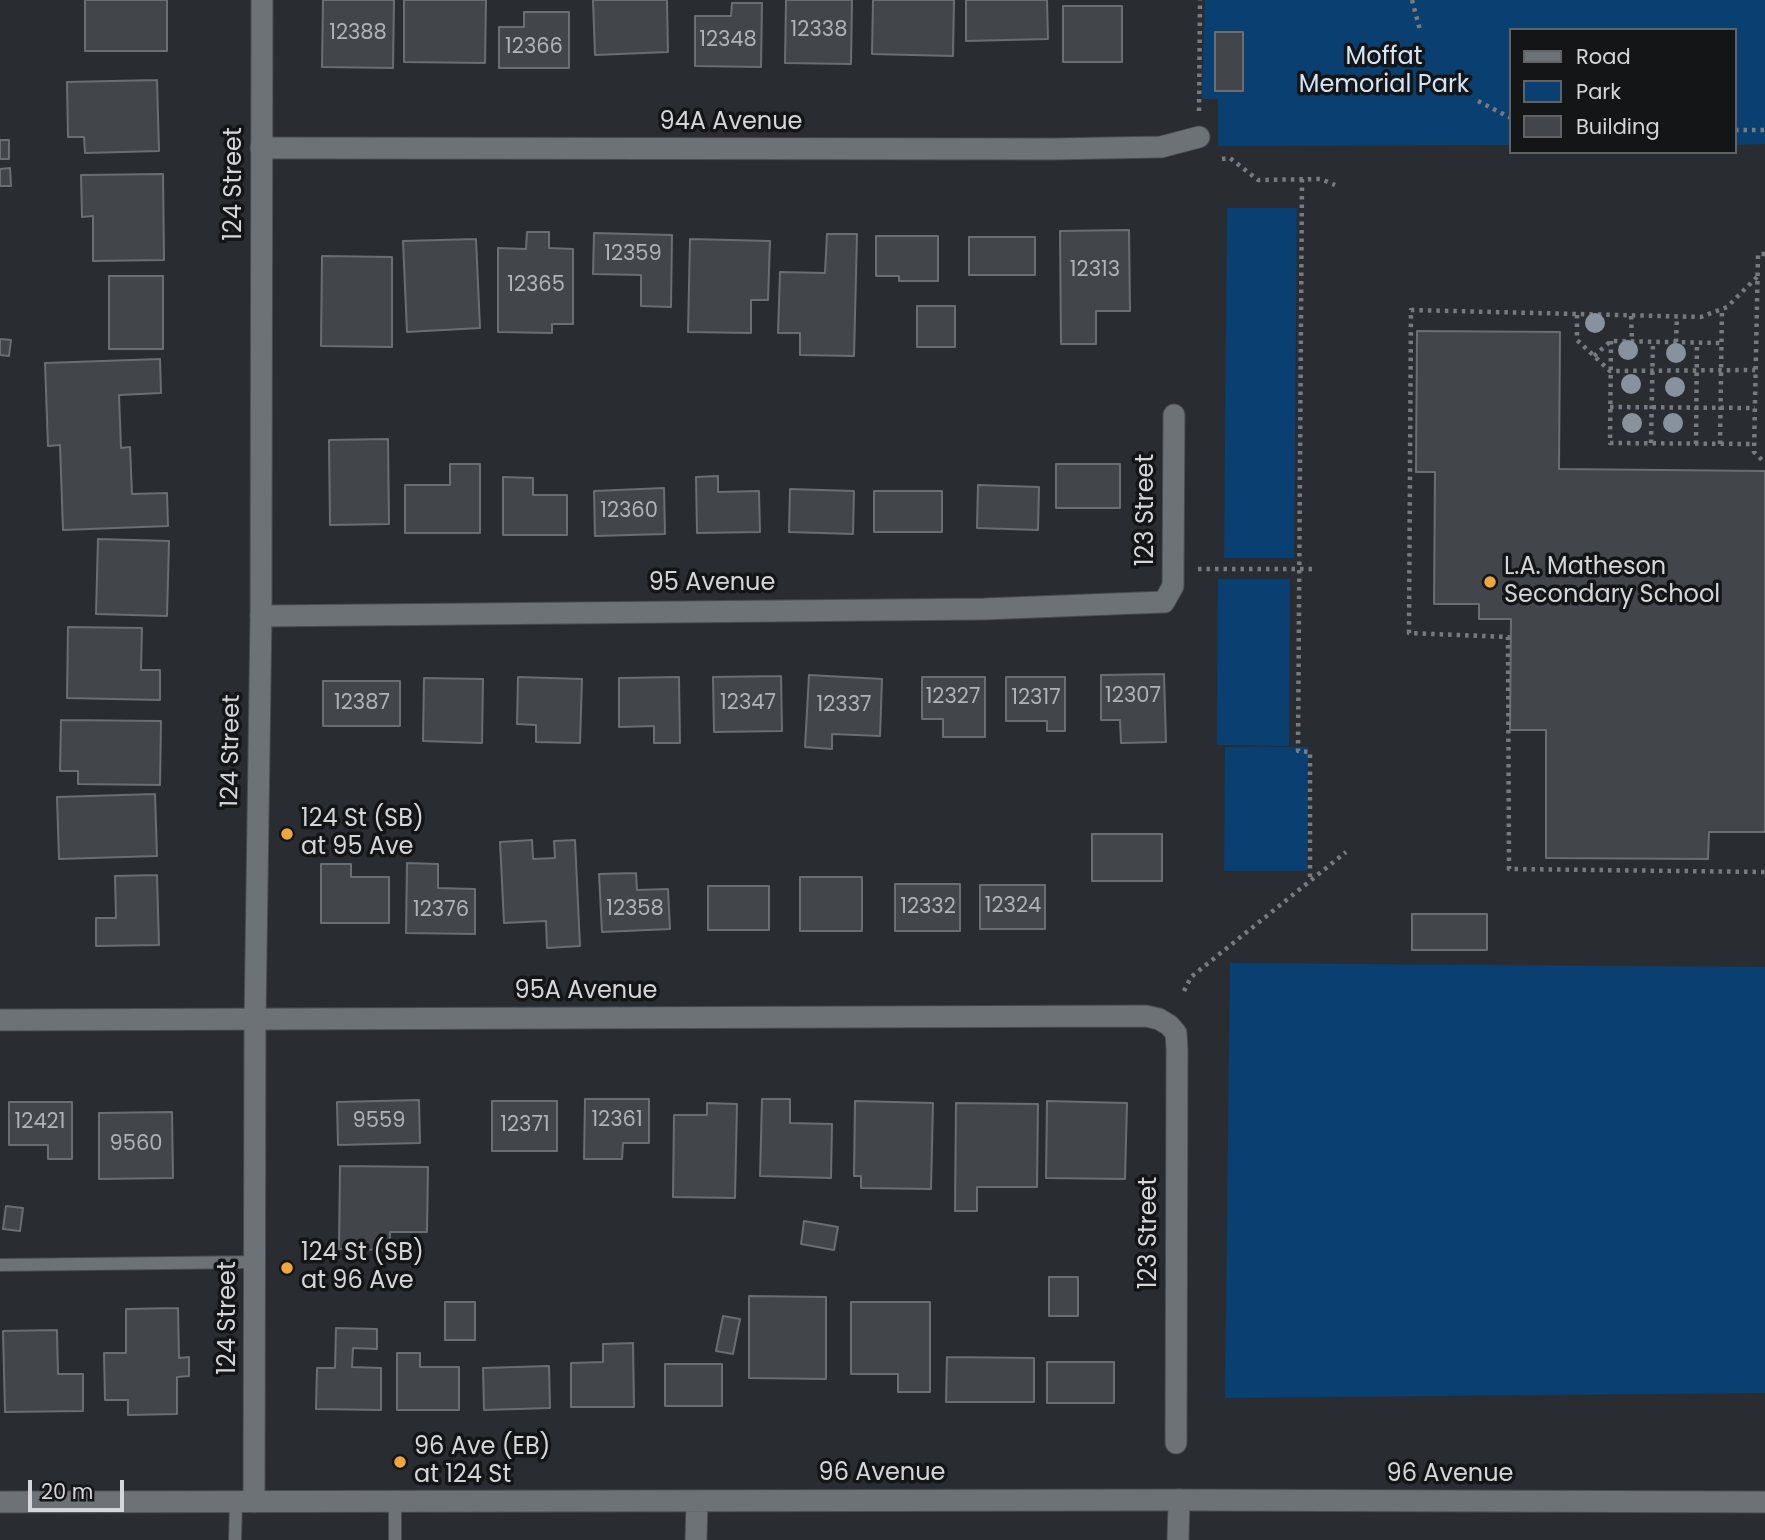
<!DOCTYPE html>
<html>
<head>
<meta charset="utf-8">
<style>
	body { margin:0 }
	#map { position:relative; width:1765px; height:1540px; overflow:hidden; background:#292d31; font-family:Poppins,sans-serif }
	canvas { display:block }
	.legend { position:absolute; left:1509px; top:28px; width:228px; height:126px; box-sizing:border-box; background:#131517; border:2px solid #606265; margin:0; padding:9px 12px; list-style:none; font-size:21px; color:#d4d6d9 }
	.legend li { display:flex; align-items:center; gap:14px; height:35px }
	.legend b { width:35px; border:2px solid #606265 }
	.scale { position:absolute; left:28px; top:1480px; width:96px; height:32px; box-sizing:border-box; border:4px solid #d4d6d9; border-top:0; padding-left:9px; font-size:21px; line-height:24px; white-space:nowrap; color:#d4d6d9; -webkit-text-stroke:5px #131517; paint-order:stroke }
</style>
</head>
<body>
<div id="map">
<canvas width="1765" height="1540"></canvas>
<ul class="legend">
<li><b style="height:9px;background:#6d7277"></b>Road</li>
<li><b style="height:19px;background:#0a3f71"></b>Park</li>
<li><b style="height:19px;background:#42464b"></b>Building</li>
</ul>
<div class="scale">20 m</div>
</div>
<script>
const ctx = document.querySelector('canvas').getContext('2d');
ctx.lineJoin = 'round';
function fillPath(path, color) { ctx.fillStyle = color; ctx.fill(path, 'evenodd'); }
const shape = rows => new Path2D(rows.map(r => 'M' + r).join(''));
function stroke(path, color, width, dash) { ctx.strokeStyle = color; ctx.lineWidth = width; ctx.lineCap = dash ? 'butt' : 'round'; ctx.setLineDash(dash || []); ctx.stroke(path); }
function drawText(font, color, halo, rows, align = 'center') {
  ctx.font = font + ' Poppins,sans-serif'; ctx.lineWidth = 7; ctx.setLineDash([]); ctx.textBaseline = 'middle'; ctx.strokeStyle = halo; ctx.fillStyle = color; for (const [text, x, y, turn = 0] of rows) {
    ctx.save(); ctx.translate(x, y); ctx.rotate((+turn || 0) * Math.PI / 180); ctx.textAlign = isNaN(turn) ? turn : align; if (halo) ctx.strokeText(text, 0, 0); ctx.fillText(text, 0, 0); ctx.restore();
  }
}
const green = shape([
	[1205,0,1765,0,1765,144,1735,145,1735,30,1511,30,1511,145,1218,146,1218,99,1202,99],
	[1227,208,1297,208,1294,558,1224,558],
	[1218,579,1290,579,1289,746,1217,745],
	[1225,747,1308,747,1307,871,1224,871],
	[1230,963,1765,967,1765,1393,1225,1398]
]);
const building = shape([
	[85,0,167,0,167,51,85,51,85,0],
	[323,0,394,0,393,68,322,67,323,0],
	[404,0,486,0,485,63,404,62,404,0],
	[593,0,667,0,668,52,595,55,593,0],
	[786,0,852,0,851,64,785,63,786,0],
	[873,0,954,0,953,56,872,54,873,0],
	[966,0,1047,0,1048,39,966,41,966,0],
	[732,3,762,3,761,67,695,66,695,16,731,16,732,3],
	[1063,6,1122,6,1122,62,1063,62,1063,6],
	[524,12,569,12,569,68,499,68,499,27,524,27,524,12],
	[1215,32,1243,32,1243,91,1215,91,1215,32],
	[157,80,159,151,85,153,84,137,68,137,67,82,157,80],
	[0,140,9,140,9,159,0,159,0,140],
	[10,168,11,186,0,186,0,169,10,168],
	[163,174,164,260,93,261,93,216,82,217,81,175,163,174],
	[1129,230,1130,311,1096,311,1096,344,1061,344,1060,231,1129,230],
	[527,232,549,232,549,248,573,249,573,324,552,324,552,333,498,332,498,248,526,249,527,232],
	[594,233,672,235,671,307,641,306,641,275,593,274,594,233],
	[827,234,857,234,854,356,800,355,800,333,778,333,780,272,825,273,827,234],
	[876,236,938,236,938,281,899,281,899,276,876,276,876,236],
	[969,237,1035,237,1035,275,969,275,969,237],
	[476,239,480,328,407,332,403,241,476,239],
	[690,239,770,241,768,300,751,300,751,333,688,332,690,239],
	[322,256,392,257,392,347,321,346,322,256],
	[109,276,163,276,163,349,109,349,109,276],
	[917,306,955,306,955,347,917,347,917,306],
	[1417,331,1560,332,1559,469,1765,471,1765,832,1709,832,1708,859,1546,858,1546,730,1510,730,1511,619,1479,619,1479,604,1434,604,1435,472,1416,472,1417,331],
	[0,339,11,340,9,356,0,355,0,339],
	[160,359,161,393,119,395,121,448,130,447,132,494,167,493,168,526,63,530,60,445,48,446,45,363,160,359],
	[388,439,389,524,330,525,329,440,388,439],
	[450,464,480,464,480,533,405,533,405,485,450,485,450,464],
	[1056,464,1120,464,1120,508,1056,508,1056,464],
	[718,476,718,492,759,491,760,532,697,533,696,477,718,476],
	[503,477,533,478,533,495,567,495,567,535,503,535,503,477],
	[978,485,1039,487,1038,530,977,528,978,485],
	[664,488,665,534,595,536,594,491,664,488],
	[790,489,854,491,853,534,789,532,790,489],
	[874,491,942,491,942,532,874,532,874,491],
	[98,539,169,541,167,616,96,614,98,539],
	[68,627,142,628,141,670,160,670,160,700,67,698,68,627],
	[1164,674,1166,742,1121,743,1120,720,1101,720,1101,675,1164,674],
	[809,675,882,679,880,736,832,734,832,749,805,747,809,675],
	[781,676,782,731,714,732,713,677,781,676],
	[518,677,582,679,580,743,536,742,536,725,517,724,518,677],
	[679,677,680,743,654,743,654,726,619,727,619,678,679,677],
	[922,677,985,677,985,737,943,737,943,719,922,719,922,677],
	[1006,677,1065,677,1065,731,1047,731,1047,721,1006,721,1006,677],
	[424,678,483,679,482,743,423,741,424,678],
	[323,681,400,681,400,726,323,726,323,681],
	[61,720,161,721,160,785,78,784,78,771,60,771,61,720],
	[155,794,157,856,59,859,57,797,155,794],
	[1092,834,1162,834,1162,881,1092,881,1092,834],
	[532,840,533,859,555,858,554,841,575,840,580,946,547,948,546,921,504,923,500,842,532,840],
	[407,863,438,864,438,888,475,889,475,934,406,933,407,863],
	[321,864,351,864,351,877,389,877,389,923,321,923,321,864],
	[636,873,637,890,668,889,670,929,602,932,599,874,636,873],
	[157,875,159,945,96,946,96,918,116,918,115,876,157,875],
	[800,877,862,877,862,931,800,931,800,877],
	[895,884,960,884,960,931,895,931,895,884],
	[980,885,1045,885,1045,929,980,929,980,885],
	[708,886,769,886,769,930,708,930,708,886],
	[1412,914,1487,914,1487,950,1412,950,1412,914],
	[585,1099,649,1099,649,1143,623,1143,622,1159,584,1159,585,1099],
	[762,1099,790,1099,790,1123,832,1124,831,1178,760,1176,762,1099],
	[419,1100,420,1143,338,1145,337,1102,419,1100],
	[492,1101,557,1101,557,1151,492,1151,492,1101],
	[855,1101,933,1103,931,1189,861,1188,861,1176,854,1176,855,1101],
	[1047,1101,1127,1103,1125,1179,1046,1178,1047,1101],
	[9,1102,72,1102,72,1159,48,1159,48,1145,9,1145,9,1102],
	[707,1103,737,1104,735,1198,673,1197,674,1115,707,1115,707,1103],
	[956,1103,1038,1104,1037,1187,977,1187,977,1211,955,1211,956,1103],
	[172,1112,173,1178,99,1179,99,1113,172,1112],
	[340,1166,428,1167,427,1232,390,1232,390,1250,339,1249,340,1166],
	[6,1206,23,1208,20,1231,3,1229,6,1206],
	[804,1221,838,1227,834,1250,801,1244,804,1221],
	[1049,1277,1078,1277,1078,1316,1049,1316,1049,1277],
	[749,1296,826,1297,826,1379,749,1378,749,1296],
	[445,1302,475,1302,475,1340,445,1340,445,1302],
	[851,1302,930,1302,930,1392,898,1392,898,1374,851,1374,851,1302],
	[178,1308,179,1358,189,1357,189,1376,177,1377,177,1414,128,1415,128,1400,105,1400,104,1353,126,1353,126,1309,178,1308],
	[723,1316,740,1319,733,1354,716,1351,723,1316],
	[336,1328,377,1329,377,1349,353,1348,352,1367,381,1368,381,1410,316,1409,317,1368,335,1368,336,1328],
	[57,1330,58,1374,83,1374,83,1411,5,1412,3,1331,57,1330],
	[633,1343,634,1407,571,1407,571,1363,603,1362,603,1344,633,1343],
	[397,1353,420,1353,420,1367,459,1367,459,1410,397,1410,397,1353],
	[947,1357,1034,1358,1034,1402,946,1402,947,1357],
	[1047,1362,1114,1362,1114,1403,1047,1403,1047,1362],
	[665,1364,722,1364,722,1406,665,1406,665,1364],
	[549,1366,550,1408,484,1410,483,1368,549,1366]
]);
const path = shape([
	[1412,0,1420,30],
	[1478,101,1511,118],
	[1199,111,1200,0],
	[1735,130,1765,130],
	[1222,159,1230,158,1258,180,1321,179,1335,185],
	[1302,179,1298,751,1310,752,1310,881],
	[1765,254,1758,254,1754,452,1765,463],
	[1757,277,1727,307,1701,317,1411,310,1409,633,1508,637,1509,869,1765,872],
	[1577,315,1577,340,1610,371,1755,370],
	[1631,316,1632,341],
	[1611,341,1610,443,1754,444],
	[1676,342,1677,317],
	[1594,356,1611,341,1722,343],
	[1610,407,1755,408],
	[1651,443,1653,341],
	[1696,444,1697,342],
	[1720,444,1722,309],
	[1198,569,1316,569],
	[1184,991,1191,977,1346,852]
]);
const lane = shape([
	[0,1265,256,1262],
	[395,1501,395,1540],
	[235,1540,236,1502]
]);
const street = shape([
	[261,148,1052,149,1161,147,1199,137],
	[261,616,984,609,1164,602,1173,586,1174,415],
	[0,1020,1146,1016,1159,1019,1169,1025,1176,1033,1177,1049,1176,1443],
	[1178,1540,1179,1500]
]);
const secondary = shape([
	[0,1502,1179,1500,1765,1502],
	[254,1502,255,1020,261,616,262,0],
	[696,1540,697,1501]
]);
const trees = [
	[1595,323],
	[1628,350],
	[1676,353],
	[1631,384],
	[1675,387],
	[1632,423],
	[1673,423]
];
const markers = [
	[1490,582,7,"#f0a63e"],
	[287,834,7,"#f0a63e"],
	[287,1268,7,"#f0a63e"],
	[400,1462,7,"#f0a63e"]
];
const numberNames = [
	["12338",819,31],
	["12388",358,34],
	["12348",728,41],
	["12366",534,48],
	["12359",633,255],
	["12313",1095,271],
	["12365",536,286],
	["12360",629,512],
	["12307",1133,697],
	["12327",953,698],
	["12317",1036,699],
	["12387",362,704],
	["12347",748,704],
	["12337",844,706],
	["12324",1013,907],
	["12332",928,908],
	["12358",635,910],
	["12376",441,911],
	["12361",617,1121],
	["9559",379,1122],
	["12421",40,1123],
	["12371",525,1126],
	["9560",136,1145]
];
const parkNames = [
	["Moffat",1384,58],
	["Memorial Park",1384,86]
];
const streetNames = [
	["94A Avenue",731,123],
	["124 Street",235,184,-90],
	["123 Street",1147,510,-90],
	["95 Avenue",712,584],
	["124 Street",232,751,-89],
	["95A Avenue",586,992],
	["123 Street",1150,1233,-90],
	["124 Street",229,1318,-90],
	["96 Avenue",882,1474],
	["96 Avenue",1450,1475]
];
const poiNames = [
	["L.A. Matheson",1504,568],
	["Secondary School",1504,596],
	["124 St (SB)",301,820],
	["at 95 Ave",301,848],
	["124 St (SB)",301,1254],
	["at 96 Ave",301,1282],
	["96 Ave (EB)",414,1448],
	["at 124 St",414,1476]
];
fillPath(green, '#0a3f71');
fillPath(building, '#42464b');
stroke(building, '#696e73', 2);
stroke(lane, '#484b4f', 14);
stroke(street, '#484b4f', 23);
stroke(secondary, '#484b4f', 23);
stroke(path, '#787b7e', 4.5, [3.5, 5]);
stroke(lane, '#6d7277', 12);
stroke(street, '#6d7277', 21);
stroke(secondary, '#6d7277', 21);
ctx.fillStyle = '#87929e';
for (const [x, y] of trees) { ctx.beginPath(); ctx.arc(x, y, 10, 0, 2 * Math.PI); ctx.fill(); }
for (const [x, y, r, color] of markers) { const dot = new Path2D(); dot.arc(x, y, r, 0, 2 * Math.PI); ctx.fillStyle = color; ctx.fill(dot); stroke(dot, '#131517', 2.5); }
drawText('21px', '#b0b2b6', null, numberNames);
drawText('24px', '#d4e5f8', '#131517', parkNames);
drawText('24px', '#d4d6d9', '#131517', streetNames);
drawText('24px', '#d4d6d9', '#131517', poiNames, 'left');
</script>
</body>
</html>
